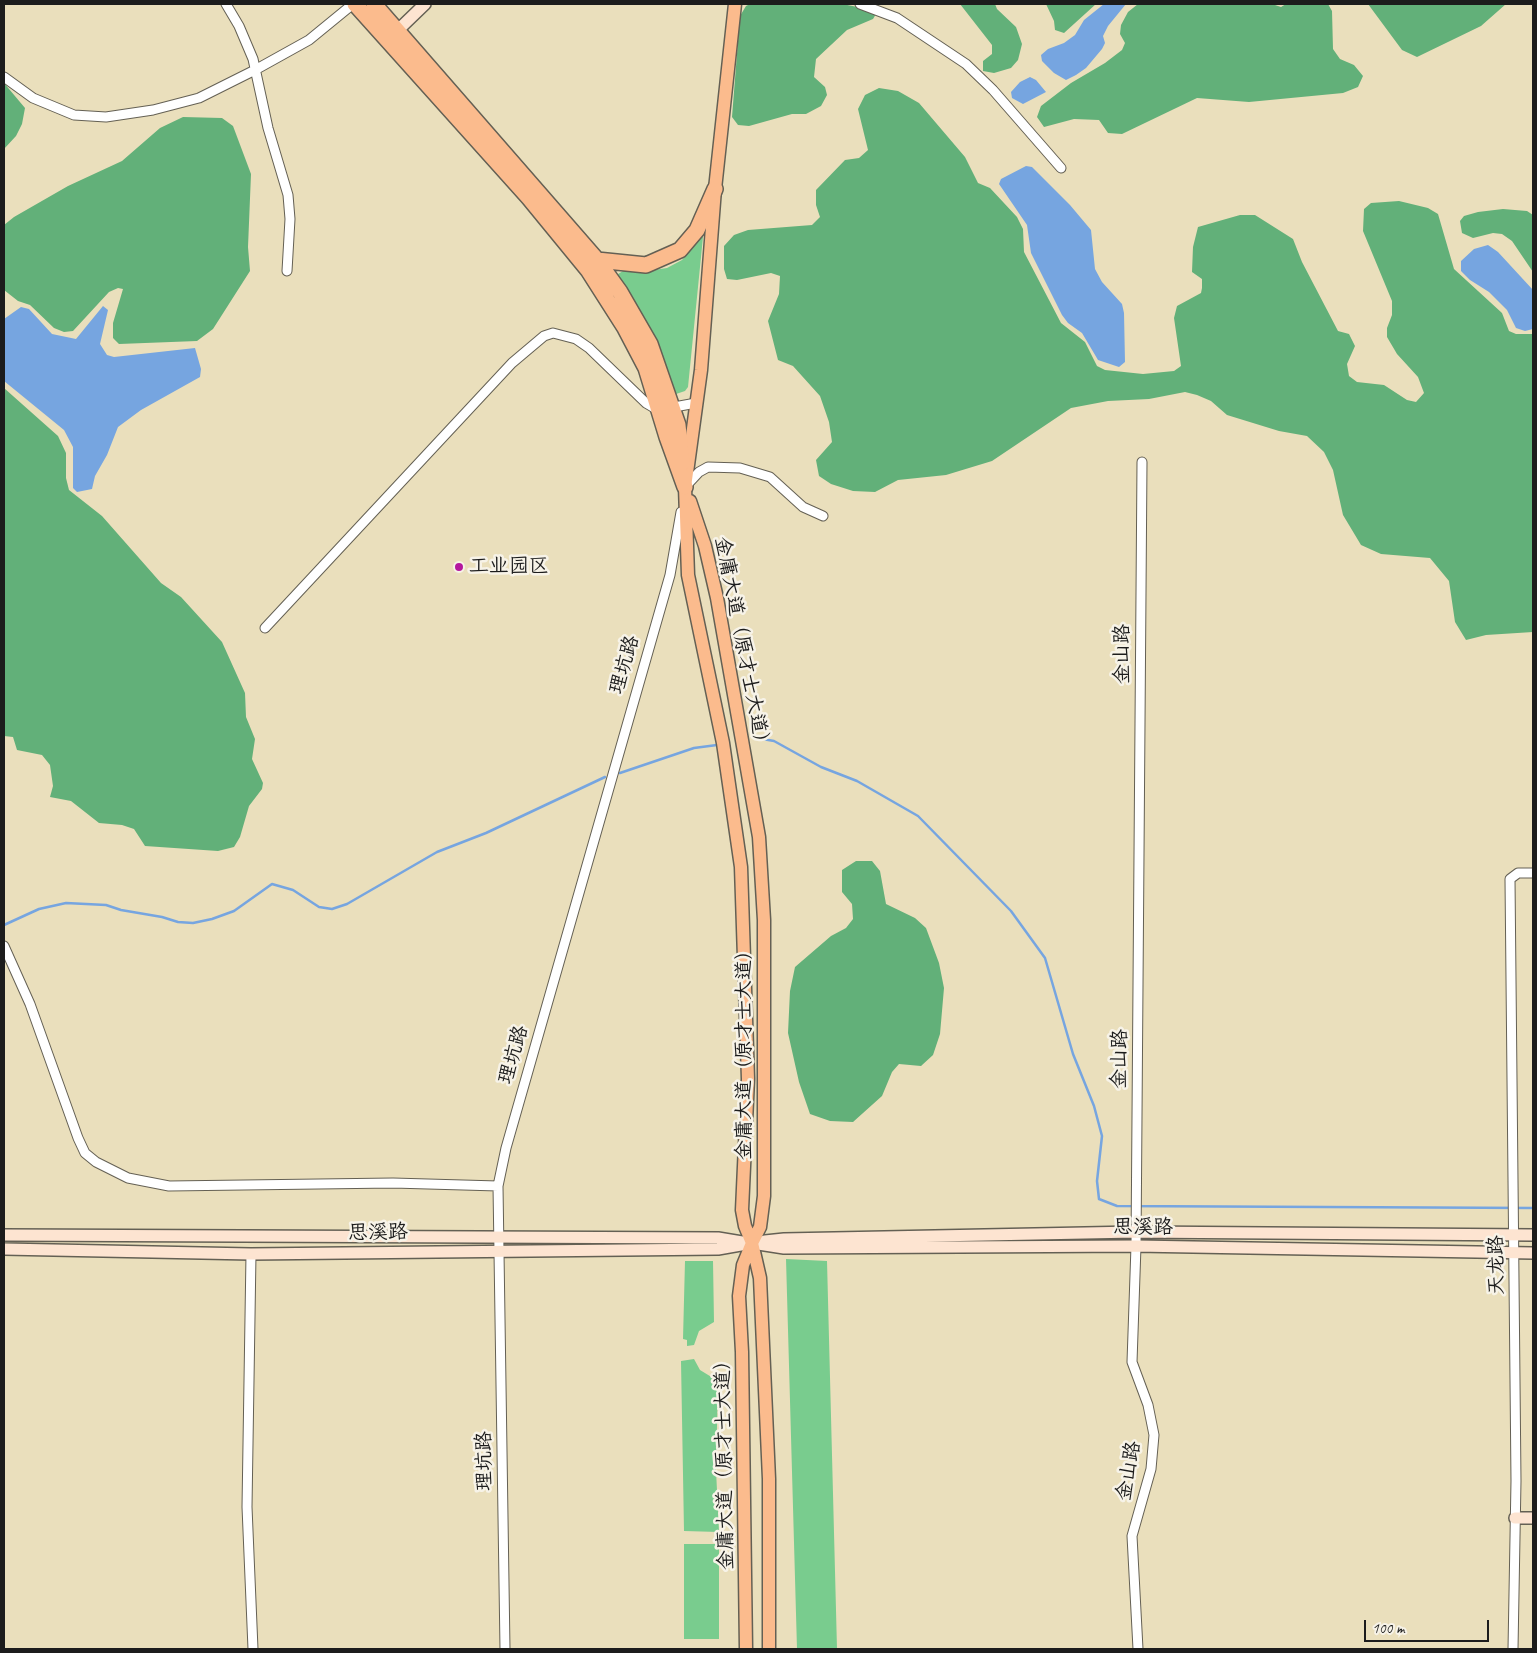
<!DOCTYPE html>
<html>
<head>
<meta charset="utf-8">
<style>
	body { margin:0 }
	#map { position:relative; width:1537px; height:1653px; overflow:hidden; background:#eadfbc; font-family:Caveat,sans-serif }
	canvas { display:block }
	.frame { position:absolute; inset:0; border:5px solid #1c1c1c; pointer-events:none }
	.scale { position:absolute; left:1364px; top:1620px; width:125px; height:22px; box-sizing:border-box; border:2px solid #1c1c1c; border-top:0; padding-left:6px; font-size:15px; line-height:18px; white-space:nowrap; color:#1c1c1c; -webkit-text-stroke:4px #f7f3e8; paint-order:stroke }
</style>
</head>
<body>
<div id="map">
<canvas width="1537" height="1653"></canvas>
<div class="frame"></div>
<div class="scale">100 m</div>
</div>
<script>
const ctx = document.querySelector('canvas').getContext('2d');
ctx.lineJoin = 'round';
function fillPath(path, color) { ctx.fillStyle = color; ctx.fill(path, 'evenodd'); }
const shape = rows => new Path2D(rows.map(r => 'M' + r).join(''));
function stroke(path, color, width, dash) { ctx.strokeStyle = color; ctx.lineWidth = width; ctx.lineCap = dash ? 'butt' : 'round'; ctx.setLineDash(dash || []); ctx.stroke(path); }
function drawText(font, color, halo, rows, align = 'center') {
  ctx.font = font + ' Caveat,"LXGW WenKai TC",sans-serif'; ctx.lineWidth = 5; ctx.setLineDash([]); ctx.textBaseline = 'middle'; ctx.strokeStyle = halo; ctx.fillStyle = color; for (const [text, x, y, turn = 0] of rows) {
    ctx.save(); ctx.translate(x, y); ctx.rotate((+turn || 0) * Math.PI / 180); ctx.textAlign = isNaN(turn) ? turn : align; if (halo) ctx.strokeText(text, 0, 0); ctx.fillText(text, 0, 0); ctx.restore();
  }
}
const green = shape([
	[702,237,703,237,688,387,685,391,676,394,668,374,619,280,618,274,623,271,647,271,667,268,682,260],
	[786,1259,827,1261,837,1649,797,1649],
	[685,1261,713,1261,714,1322,699,1331,694,1345,687,1346,687,1340,683,1339],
	[694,1359,700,1370,718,1381,716,1470,719,1532,684,1531,681,1361],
	[684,1544,719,1544,719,1639,684,1639]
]);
const forest = shape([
	[750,4,842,4,868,9,876,14,873,19,847,30,816,59,814,77,825,87,827,95,821,106,806,114,792,114,749,126,738,125,732,117,740,16,746,6],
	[960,4,995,4,997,9,1016,27,1022,44,1018,60,1011,68,994,73,983,71,983,61,992,54,992,45],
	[1046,4,1096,4,1064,33,1055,30,1054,21],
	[1138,4,1272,4,1281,7,1286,4,1328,4,1332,11,1333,49,1340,59,1354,65,1363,76,1358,87,1343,93,1249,102,1197,98,1122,134,1108,133,1099,120,1074,119,1044,127,1037,117,1041,106,1071,83,1105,63,1122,50,1125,43,1120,34,1121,25,1128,12],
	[1368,4,1506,4,1481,26,1417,57,1402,50],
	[4,83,25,108,22,124,16,136,4,149],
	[879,88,898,91,919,103,965,157,978,183,990,188,1017,217,1023,229,1024,252,1061,323,1085,342,1097,366,1105,370,1143,374,1174,371,1181,366,1174,318,1177,306,1201,293,1202,288,1202,279,1192,272,1193,247,1198,227,1240,215,1255,215,1293,239,1302,262,1338,331,1349,334,1355,346,1347,364,1349,376,1357,382,1384,385,1407,400,1416,402,1424,393,1418,377,1397,354,1387,337,1387,328,1392,315,1392,301,1363,231,1364,209,1371,203,1399,201,1428,208,1438,214,1454,269,1502,313,1509,331,1516,334,1533,334,1533,632,1486,635,1466,640,1455,622,1449,581,1430,558,1381,554,1361,545,1343,515,1333,470,1324,452,1307,436,1279,431,1227,415,1211,401,1197,395,1185,392,1149,399,1108,401,1071,408,992,461,946,475,898,480,875,492,853,491,831,484,819,476,816,460,832,442,829,422,820,396,793,366,778,360,768,321,779,294,780,276,771,273,737,280,727,279,724,269,724,246,734,235,748,230,812,225,820,217,816,205,816,190,845,160,859,158,868,150,858,109,865,95],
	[183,117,222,118,233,126,251,174,248,247,250,271,213,329,197,341,119,344,113,338,113,323,123,289,118,288,109,292,73,331,64,332,54,328,30,305,18,301,4,290,4,225,14,217,68,186,122,161,160,128],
	[1503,209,1527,211,1533,215,1533,272,1512,241,1502,234,1493,233,1473,238,1462,233,1460,221,1464,216,1478,212],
	[4,388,58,436,66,453,66,478,69,490,102,516,161,583,181,597,222,642,245,693,246,717,255,739,252,759,263,783,262,789,249,806,240,837,234,847,218,851,145,846,134,829,122,825,99,823,71,801,50,797,53,786,50,765,42,755,17,750,13,737,4,736],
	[856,861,872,861,880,871,886,904,915,918,926,928,939,963,944,988,940,1034,933,1055,921,1066,899,1064,892,1072,882,1096,853,1122,830,1121,810,1114,799,1082,788,1033,790,991,795,967,831,936,846,928,853,919,852,904,842,892,842,870]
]);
const water = shape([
	[1104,4,1126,4,1108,26,1103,36,1105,43,1102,49,1086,68,1076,75,1066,80,1054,73,1042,61,1041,55,1048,49,1064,43,1075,35,1084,20],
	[1030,77,1036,80,1046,92,1023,104,1012,98,1011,92,1020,82],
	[1026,166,1032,167,1070,205,1091,230,1095,269,1102,282,1122,304,1124,313,1125,362,1119,367,1098,360,1082,333,1068,323,1062,315,1031,253,1027,225,999,184,1001,179],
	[1488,245,1498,252,1533,290,1533,329,1525,331,1516,328,1507,310,1489,292,1470,280,1461,271,1461,261,1474,249],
	[103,306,108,310,100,344,107,355,114,357,195,348,201,369,200,377,141,410,118,427,107,455,95,476,92,489,77,492,73,488,73,447,64,430,4,381,4,319,21,307,29,309,52,334,76,339]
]);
const stream = shape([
	[757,738,774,741,821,767,857,781,918,816,1011,911,1045,958,1073,1054,1094,1106,1102,1136,1097,1181,1099,1199,1117,1206,1533,1208],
	[620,773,694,748,717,745],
	[4,925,39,909,66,903,106,905,121,910,162,917,178,922,193,923,212,919,234,911,272,884,293,890,319,907,332,909,347,904,437,852,486,833,605,777]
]);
const street = shape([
	[226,4,239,26,253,59,268,128,288,195,290,219,287,271],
	[860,4,897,18,966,64,993,90,1061,168],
	[4,77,33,98,74,115,106,117,153,110,199,98,255,70,309,40,353,4],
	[685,487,699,472,708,467,740,468,770,477,803,507,823,516],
	[265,628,512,363,544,336,553,333,576,339,589,348,646,403,658,410,696,403],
	[4,946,30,1004,78,1138,85,1153,96,1162,128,1178,169,1186,393,1183,498,1186],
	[251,1254,247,1507,253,1649],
	[505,1649,498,1186,506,1148,670,575,681,512],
	[1138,1649,1132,1536,1151,1469,1154,1435,1148,1405,1132,1362,1136,1246,1142,462],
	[1513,1649,1516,1481,1510,879,1518,873,1533,873]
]);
const secondary = shape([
	[397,31,425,4],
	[4,1235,718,1238,742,1242],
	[765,1241,784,1239,1135,1232,1533,1235],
	[4,1249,251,1254,718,1249,752,1243,784,1248,1136,1246,1533,1253],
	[1515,1518,1533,1518]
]);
const primary = shape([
	[735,4,715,189,701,370,685,487,688,575,723,743,741,867,748,1079,742,1210,745,1226,752,1243,743,1265,739,1296,742,1352,746,1649],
	[690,501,705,546,717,598,759,837,764,920,764,1196,760,1227,752,1243,760,1278,769,1479,769,1649]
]);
const highway = shape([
	[355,4,529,198,588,270,625,328,646,368,667,437,685,487],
	[374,4,597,260,620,292,650,344,678,425,682,463],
	[597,260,646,265,680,250,697,230,715,189]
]);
const markers = [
	[459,567,5,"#b5179e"]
];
const poiNames = [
	["工业园区",469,567]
];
const streetNames = [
	["金庸大道（原才士大道）",742,645,79],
	["金山路",1123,654,-90],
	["理坑路",625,665,-74],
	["金庸大道（原才士大道）",745,1050,-90],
	["理坑路",514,1055,-74],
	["金山路",1120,1059,-89],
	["思溪路",1143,1228],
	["思溪路",378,1233,-1],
	["天龙路",1497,1265,-91],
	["金庸大道（原才士大道）",725,1460,-91],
	["理坑路",485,1461,-91],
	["金山路",1129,1471,-80]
];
fillPath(green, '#79cc8e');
fillPath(forest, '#62b079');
fillPath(water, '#76a5e0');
stroke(stream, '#76a5e0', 2.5);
stroke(street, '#646054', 11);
stroke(secondary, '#646054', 14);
stroke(primary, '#646054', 15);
stroke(highway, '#646054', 18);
stroke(street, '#fff', 9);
stroke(secondary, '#fde4d1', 11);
stroke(primary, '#fbbb8d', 12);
stroke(highway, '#fbbb8d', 15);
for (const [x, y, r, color] of markers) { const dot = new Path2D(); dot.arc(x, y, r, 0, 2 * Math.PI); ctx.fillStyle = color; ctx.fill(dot); stroke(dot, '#f7f3e8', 2); }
drawText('20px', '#1c1c1c', '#f7f3e8', poiNames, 'left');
drawText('20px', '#1c1c1c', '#f7f3e8', streetNames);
</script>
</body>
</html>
